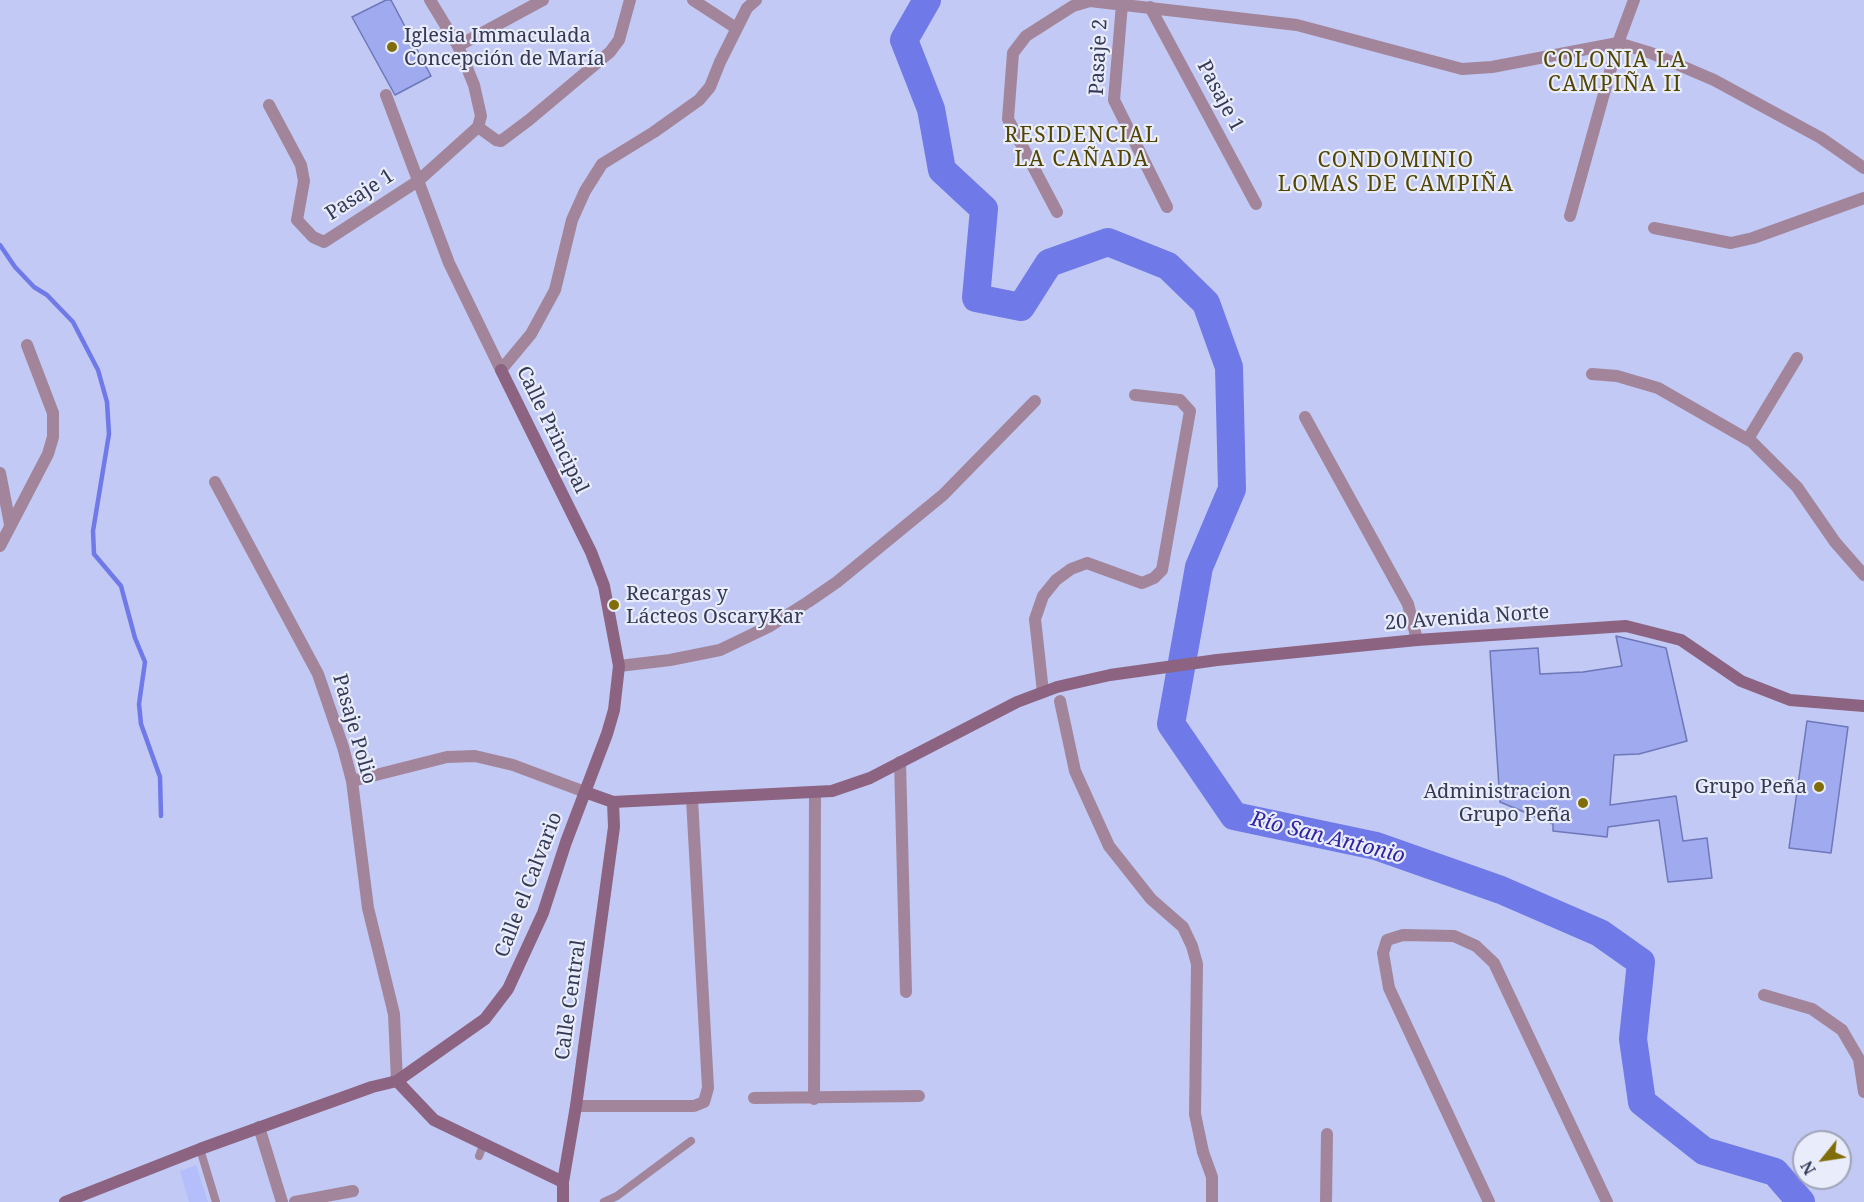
<!DOCTYPE html>
<html>
<head>
<meta charset="utf-8">
<style>
	body { margin:0 }
	#map { position:relative; width:1864px; height:1202px; overflow:hidden; background:#c1c9f4; font-family:"Noto Serif",serif }
	canvas { display:block }
	.north { position:absolute; left:1792px; top:1130px; width:60px; height:60px; box-sizing:border-box; background:#e9ecfa; border:2px solid #a1a4b8; border-radius:50%; rotate:240deg; font-size:16px; font-weight:700; line-height:24px; text-align:center; color:#343955 }
	.north::after { content:''; display:block; margin:auto; width:21px; height:27px; background:#806d08; clip-path:polygon(50% 0,100% 100%,50% 72%,0 100%) }
</style>
</head>
<body>
<div id="map">
<canvas width="1864" height="1202"></canvas>
<div class="north">N</div>
</div>
<script>
const ctx = document.querySelector('canvas').getContext('2d');
ctx.lineJoin = 'round';
function fillPath(path, color) { ctx.fillStyle = color; ctx.fill(path, 'evenodd'); }
const shape = rows => new Path2D(rows.map(r => 'M' + r).join(''));
function stroke(path, color, width, dash) { ctx.strokeStyle = color; ctx.lineWidth = width; ctx.lineCap = dash ? 'butt' : 'round'; ctx.setLineDash(dash || []); ctx.stroke(path); }
function drawText(font, color, halo, rows, align = 'center') {
  ctx.font = font + ' "Noto Serif",serif'; ctx.lineWidth = 4.5; ctx.setLineDash([]); ctx.textBaseline = 'middle'; ctx.strokeStyle = halo; ctx.fillStyle = color; for (const [text, x, y, turn = 0] of rows) {
    ctx.save(); ctx.translate(x, y); ctx.rotate((+turn || 0) * Math.PI / 180); ctx.textAlign = isNaN(turn) ? turn : align; if (halo) ctx.strokeText(text, 0, 0); ctx.fillText(text, 0, 0); ctx.restore();
  }
}
const built = shape([
	[196,1165,208,1202,189,1202,180,1171]
]);
const stream = shape([
	[0,245,15,267,34,287,47,295,73,322,98,370,107,402,109,434,93,531,94,554,121,586,135,638,145,662,139,704,141,724,160,777,161,816]
]);
const river = shape([
	[927,0,904,40,931,109,942,170,984,209,976,298,1021,307,1049,263,1108,242,1168,266,1206,303,1229,367,1232,489,1199,567,1171,724,1234,816,1376,846,1501,890,1600,933,1641,962,1633,1039,1642,1102,1704,1151,1775,1172,1801,1202]
]);
const building = shape([
	[386,0,391,0,431,76,395,95,352,17,386,0],
	[1616,636,1666,648,1687,741,1639,754,1614,755,1610,805,1676,796,1683,841,1707,838,1712,878,1668,882,1659,820,1608,827,1607,837,1553,831,1553,824,1500,802,1490,651,1538,648,1540,674,1583,672,1622,666,1616,636],
	[1807,721,1848,727,1831,853,1789,848,1807,721]
]);
const lane = shape([
	[200,1149,216,1202],
	[479,1156,484,1143],
	[604,1202,617,1196,691,1141]
]);
const street = shape([
	[693,0,736,28],
	[1122,4,1114,100,1167,207],
	[1150,7,1256,204],
	[458,46,543,0],
	[386,95,449,263,501,370,531,334,555,290,572,220,585,191,602,164,654,132,699,100,710,87,720,62,747,8,756,0],
	[269,105,301,165,304,181,297,220,313,237,324,242,418,181,478,127,481,116,474,85,458,46,430,0],
	[478,127,496,140,501,141,529,120,610,52,619,40,630,0],
	[1057,212,1008,119,1013,53,1026,36,1073,6,1090,1,1297,25,1462,69,1492,67,1618,43,1651,53,1714,80,1821,138,1864,168],
	[1570,216,1618,43,1634,0],
	[1654,228,1731,243,1753,238,1864,198],
	[1592,374,1617,376,1658,388,1752,442,1797,487,1835,542,1864,575],
	[1305,417,1408,604,1417,640],
	[1748,439,1797,358],
	[0,473,10,524],
	[215,482,318,674,343,747,352,781,368,908,394,1014,397,1081],
	[0,546,48,454,53,437,53,413,27,345],
	[619,666,670,660,720,650,770,626,808,602,837,582,943,495,1035,401],
	[1043,692,1035,619,1043,596,1056,580,1071,569,1087,563,1142,583,1154,578,1162,570,1190,411,1180,400,1135,395],
	[1060,701,1075,771,1109,846,1151,899,1183,927,1192,946,1197,964,1195,1114,1203,1152,1212,1177,1212,1202],
	[900,762,906,992],
	[352,781,447,757,475,756,513,765,585,792],
	[1764,995,1812,1009,1842,1030,1859,1059,1864,1092],
	[754,1098,919,1096],
	[814,1099,815,792],
	[576,1106,694,1106,704,1102,708,1088,692,799],
	[259,1127,282,1202],
	[295,1202,353,1191],
	[1326,1202,1327,1134],
	[1489,1202,1389,988,1383,953,1387,940,1403,935,1454,936,1476,946,1494,963,1607,1202]
]);
const secondary = shape([
	[585,792,613,802,832,791,870,778,1017,702,1057,687,1110,675,1217,660,1417,640,1626,626,1681,640,1741,681,1790,700,1864,706],
	[397,1081,434,1120,563,1182],
	[65,1202,200,1149,372,1087,397,1081,485,1019,508,989,543,913,566,842,607,734,614,710,619,666,604,586,591,552,501,370],
	[563,1202,563,1182,576,1106,614,827,613,802]
]);
const markers = [
	[392,47,6,"#806d08"],
	[614,605,6,"#806d08"],
	[1819,787,6,"#806d08"],
	[1583,803,6,"#806d08"]
];
const poiNames = [
	["Iglesia Immaculada",404,36],
	["Concepción de María",404,59],
	["Recargas y",626,594],
	["Lácteos OscaryKar",626,617],
	["Grupo Peña",1807,787,"right"],
	["Administracion",1571,792,"right"],
	["Grupo Peña",1571,815,"right"]
];
const streetNames = [
	["Pasaje 2",1099,57,-87],
	["Pasaje 1",1220,96,62],
	["Pasaje 1",360,195,-33],
	["Calle Principal",552,430,64],
	["20 Avenida Norte",1467,618,-4],
	["Pasaje Polio",354,729,74],
	["Calle el Calvario",529,885,-69],
	["Calle Central",571,1000,-82]
];
const neighbourhoodNames = [
	["COLONIA LA",1615,61],
	["CAMPIÑA II",1615,85],
	["RESIDENCIAL",1082,136],
	["LA CAÑADA",1082,160],
	["CONDOMINIO",1396,161],
	["LOMAS DE CAMPIÑA",1396,185]
];
const waterNames = [
	["Río San Antonio",1328,838,14]
];
fillPath(built, '#b3befb');
stroke(stream, '#6f79e7', 4.5);
stroke(river, '#6f79e7', 28);
fillPath(building, '#9faaef');
stroke(building, '#6e77b8', 1.5);
stroke(lane, '#a2859a', 8);
stroke(street, '#a2859a', 12);
stroke(secondary, '#8c6381', 12);
for (const [x, y, r, color] of markers) { const dot = new Path2D(); dot.arc(x, y, r, 0, 2 * Math.PI); ctx.fillStyle = color; ctx.fill(dot); stroke(dot, '#e9ecfa', 2); }
drawText('20px', '#343955', '#e9ecfa', poiNames, 'left');
drawText('20px', '#343955', '#e9ecfa', streetNames);
ctx.letterSpacing = '1.5px';
drawText('21px', '#524502', '#e9ecfa', neighbourhoodNames);
ctx.letterSpacing = '0px';
drawText('italic 21px', '#3123a6', '#e9ecfa', waterNames);
</script>
</body>
</html>
